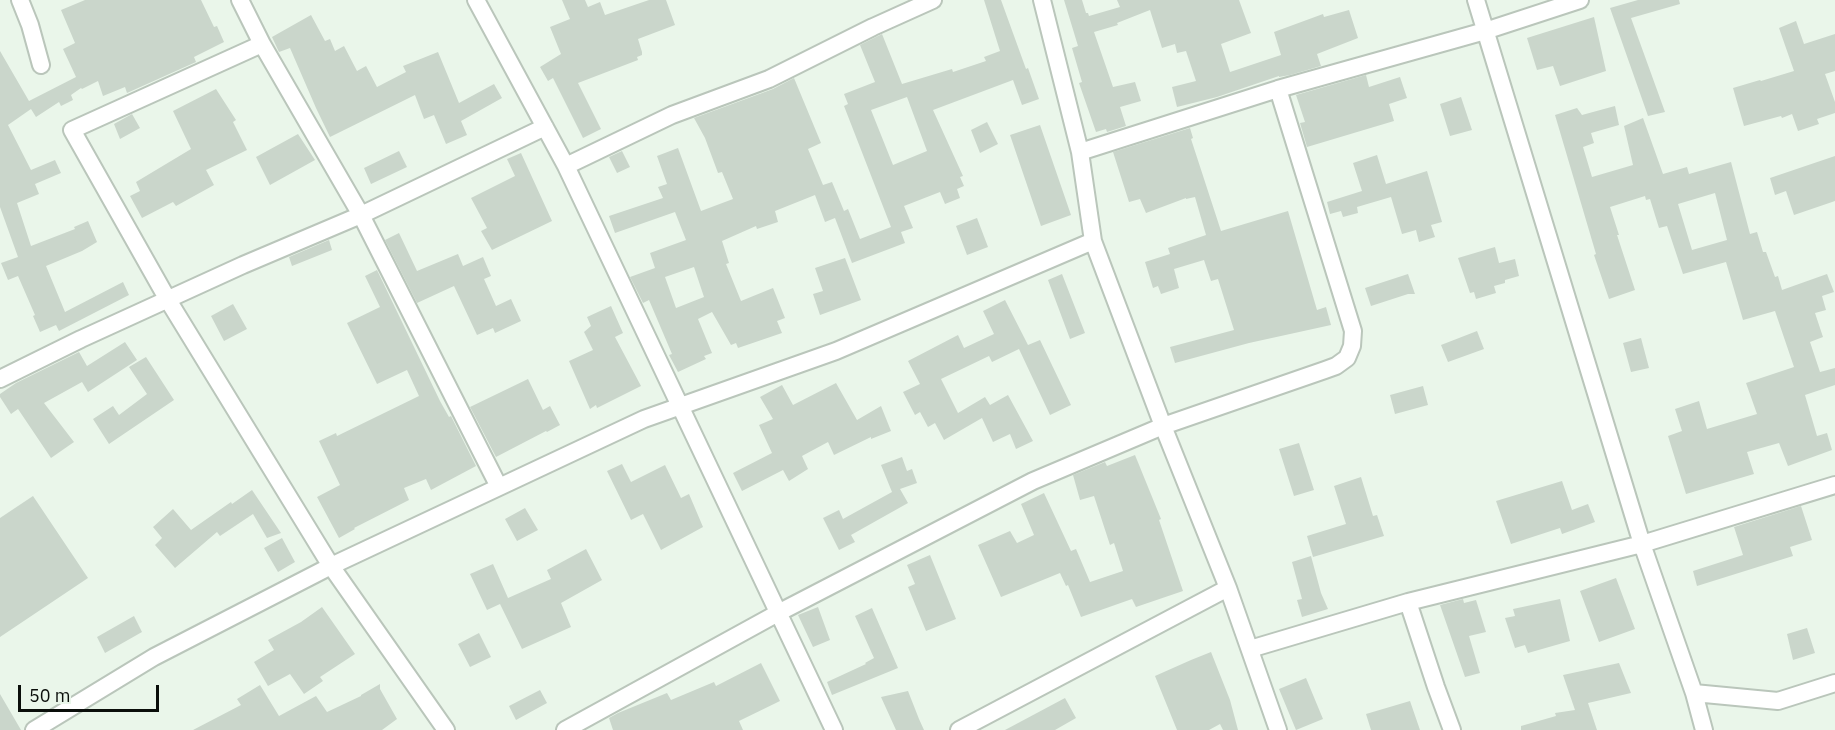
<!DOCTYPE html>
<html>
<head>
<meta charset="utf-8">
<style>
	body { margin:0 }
	#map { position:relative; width:1835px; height:730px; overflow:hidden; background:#eaf6ea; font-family:"IBM Plex Sans",sans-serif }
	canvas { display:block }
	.scale { position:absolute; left:18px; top:685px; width:141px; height:27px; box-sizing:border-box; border:3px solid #0a0e0a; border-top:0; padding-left:8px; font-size:18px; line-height:21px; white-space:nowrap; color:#0a0e0a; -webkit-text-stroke:4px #eaf6ea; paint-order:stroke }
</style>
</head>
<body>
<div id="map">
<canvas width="1835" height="730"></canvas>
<div class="scale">50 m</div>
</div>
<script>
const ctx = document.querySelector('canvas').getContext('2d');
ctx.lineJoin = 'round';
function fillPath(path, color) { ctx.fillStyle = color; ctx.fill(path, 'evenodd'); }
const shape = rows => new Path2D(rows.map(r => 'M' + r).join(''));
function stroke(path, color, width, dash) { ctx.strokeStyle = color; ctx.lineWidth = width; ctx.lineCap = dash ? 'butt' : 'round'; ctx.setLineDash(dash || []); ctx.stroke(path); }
const building = shape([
	[85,0,201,0,214,27,217,26,224,42,194,57,196,62,127,93,125,87,103,96,98,81,82,89,81,88,71,95,73,100,61,106,59,102,36,117,31,109,8,125,31,170,55,160,61,173,35,184,39,194,17,203,31,246,75,229,74,227,88,221,97,242,82,251,46,266,65,312,123,282,129,295,59,331,56,325,40,332,33,316,35,315,18,276,8,280,1,263,18,257,0,207,0,51,29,101,76,77,63,49,75,43,61,10],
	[562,0,585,0,588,7,600,2,605,15,649,0,666,0,675,25,638,39,642,52,642,55,637,57,638,60,578,83,601,129,583,138,553,78,548,81,540,67,561,54,550,27,570,19],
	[984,0,1001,0,1026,69,1028,68,1039,99,1022,105,1013,80,933,110,963,176,960,177,964,186,957,189,960,198,945,204,940,192,904,206,913,228,901,232,905,243,852,263,835,218,825,222,815,195,775,211,778,222,757,229,756,226,722,241,729,263,726,264,741,301,773,288,785,318,777,321,782,333,738,348,736,343,731,345,712,312,698,319,712,353,704,356,706,359,678,372,669,355,672,354,649,300,643,303,630,277,655,268,650,253,686,240,675,212,615,233,609,216,663,198,658,187,667,184,657,156,678,148,701,211,733,199,722,172,718,173,705,138,694,118,773,89,794,78,821,143,808,149,823,185,832,182,844,211,848,209,860,239,891,227,844,106,848,104,844,94,875,82,860,45,882,34,902,84,952,69,953,72,986,61,984,57,1000,51],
	[907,97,927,151,893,165,871,110],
	[694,267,704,297,676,308,665,277],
	[1064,0,1082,0,1086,13,1088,13,1089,16,1120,7,1117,0,1239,0,1251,33,1221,44,1230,72,1281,55,1274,32,1323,14,1324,17,1349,10,1358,38,1317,54,1321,66,1290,75,1279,77,1279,76,1217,97,1177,107,1172,87,1196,81,1186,51,1177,53,1175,44,1162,48,1150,10,1117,23,1118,25,1094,32,1113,87,1135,82,1141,101,1120,107,1126,126,1107,132,1106,129,1096,132,1079,83,1082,82,1072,48,1078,46],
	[1638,0,1679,0,1680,4,1631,18,1665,112,1648,116,1610,8],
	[311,15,325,41,330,39,335,51,344,46,357,71,366,66,377,87,406,72,403,66,438,52,459,103,494,84,502,98,461,121,467,135,446,144,434,115,424,119,415,95,330,137,316,108,290,48,279,52,272,37],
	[1594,17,1606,71,1560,86,1553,66,1537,70,1527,38],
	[1796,21,1804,44,1835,34,1835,71,1825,74,1835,102,1835,113,1817,119,1819,124,1798,131,1792,114,1782,118,1781,116,1744,126,1733,88,1760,80,1761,81,1794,71,1779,28],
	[1366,75,1369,87,1400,77,1407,98,1389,104,1394,121,1307,147,1300,123,1305,122,1296,95],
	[216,89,236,120,233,122,247,150,206,170,214,185,176,206,173,202,142,218,130,196,140,191,136,182,191,149,173,111],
	[1461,97,1472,130,1450,136,1440,104],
	[1615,106,1619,125,1591,133,1594,143,1583,147,1592,177,1633,165,1624,126,1643,118,1663,174,1687,167,1689,174,1731,162,1750,234,1757,232,1763,252,1766,252,1775,277,1778,276,1782,290,1827,274,1834,292,1822,296,1826,310,1815,313,1823,337,1810,342,1820,372,1835,368,1835,385,1805,395,1817,436,1827,433,1832,450,1788,466,1779,443,1747,452,1754,474,1686,494,1668,436,1682,431,1675,409,1699,401,1707,429,1757,414,1746,383,1794,367,1775,311,1743,320,1726,262,1683,274,1667,226,1659,228,1650,199,1646,200,1645,196,1610,207,1619,235,1617,235,1635,290,1609,299,1594,255,1596,254,1555,115,1577,108,1582,115],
	[1715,193,1727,240,1692,250,1678,204],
	[132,114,140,128,120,139,114,124],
	[987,122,998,144,980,153,971,130],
	[1040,125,1071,215,1041,226,1010,135],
	[1190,128,1193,138,1191,139,1221,231,1288,211,1317,310,1326,307,1331,325,1249,343,1175,363,1170,347,1234,330,1218,279,1211,281,1204,260,1174,269,1179,288,1161,294,1158,286,1153,288,1145,262,1170,254,1168,248,1206,235,1195,197,1186,199,1186,198,1146,213,1140,199,1129,202,1113,152],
	[298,134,315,160,270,185,256,157],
	[399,151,407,167,371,184,364,168],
	[622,151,630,167,617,173,609,157],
	[521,153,552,221,492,250,481,231,487,228,471,198,515,176,507,159],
	[1377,155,1386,184,1427,171,1442,222,1431,225,1435,237,1419,242,1416,230,1402,234,1391,197,1357,207,1358,213,1343,217,1341,211,1330,214,1327,202,1362,191,1353,163],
	[1835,156,1835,201,1794,215,1786,191,1775,195,1770,178],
	[977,218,988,247,967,255,956,226],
	[399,233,417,271,458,254,463,266,483,257,491,276,484,279,496,306,511,299,521,321,495,333,493,328,477,335,454,286,417,303,385,240],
	[329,240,332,250,292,266,289,257],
	[1495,247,1499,263,1515,259,1519,276,1505,280,1505,283,1494,286,1496,293,1476,299,1474,292,1470,293,1458,258],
	[845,258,861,300,820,315,813,294,823,291,815,268],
	[377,270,440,401,449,417,451,416,476,466,431,490,426,479,404,488,409,500,354,528,355,529,339,538,317,497,340,485,319,441,336,433,337,436,419,396,407,370,377,384,347,323,380,307,365,276],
	[1062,274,1085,333,1070,339,1048,280],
	[1408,274,1415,294,1408,294,1371,306,1365,288],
	[1005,300,1028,345,1040,340,1071,405,1050,415,1019,349,992,362,989,356,941,379,958,413,985,397,990,405,1008,395,1033,441,1016,449,1010,434,993,442,982,418,944,440,935,423,928,427,920,412,915,415,903,392,920,384,908,361,958,335,964,348,994,334,983,311],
	[233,304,247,329,224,341,211,316],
	[611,306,623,333,615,337,641,386,597,408,596,405,590,409,569,361,593,350,584,332,591,326,587,317],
	[1477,331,1484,349,1448,362,1441,345],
	[1641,338,1649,368,1631,372,1623,343],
	[125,342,137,360,88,392,82,382,44,403,74,442,51,458,18,409,11,414,0,397,0,394,16,383,79,352,87,366],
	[146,357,174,400,109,444,93,419,113,406,119,415,147,394,129,367],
	[528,379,543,410,550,406,560,425,547,432,546,431,496,457,470,407],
	[836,383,857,420,881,406,891,431,871,439,871,437,834,455,828,442,802,456,808,469,789,481,783,470,742,491,733,473,772,453,759,425,773,419,760,397,782,385,793,405],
	[1423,386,1428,405,1395,414,1390,395],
	[1299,443,1314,490,1294,496,1279,449],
	[1135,455,1161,519,1159,520,1183,591,1136,607,1132,599,1081,617,1068,585,1066,586,1060,573,1001,597,978,545,1010,531,1017,543,1034,535,1021,504,1044,493,1071,551,1076,549,1090,582,1123,571,1114,543,1110,545,1094,496,1080,500,1073,475,1105,462,1107,466],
	[902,457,907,471,912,469,917,483,900,489,908,503,851,535,855,542,839,550,823,518,839,510,843,519,892,492,881,465],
	[622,464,631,482,665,465,681,498,689,494,703,527,661,550,643,514,631,520,607,471],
	[1361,477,1373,516,1377,515,1384,536,1313,557,1307,536,1346,524,1334,486],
	[1562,481,1572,510,1588,504,1595,522,1562,534,1560,528,1511,544,1496,501],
	[252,490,281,533,267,538,253,514,220,536,217,532,175,568,155,545,162,538,153,527,173,509,191,530,231,502,232,504],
	[33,496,88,578,0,637,0,518],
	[1801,506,1812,540,1790,547,1793,556,1697,586,1693,571,1743,555,1734,527],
	[525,508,538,530,517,541,505,519],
	[282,538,295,562,278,572,264,548],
	[586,549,602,580,561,603,571,627,522,649,500,604,487,610,470,574,493,564,508,598,551,579,547,570],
	[930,555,956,619,926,631,908,587,915,584,907,565],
	[1311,556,1321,593,1328,609,1302,617,1297,600,1302,599,1292,562],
	[1616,578,1635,629,1599,642,1580,591],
	[1463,599,1464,603,1476,600,1486,632,1469,636,1480,673,1465,677,1440,605],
	[1560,599,1570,641,1528,653,1525,645,1515,648,1505,618,1515,616,1513,609],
	[322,607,355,654,320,677,323,681,304,694,290,674,268,686,254,662,274,650,268,640,301,622],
	[818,607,830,640,813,647,798,615],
	[872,608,898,668,832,695,827,682,866,664,865,663,874,658,855,616],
	[134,616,142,632,105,653,97,637],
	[1807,628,1815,653,1793,660,1787,634],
	[479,633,491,657,470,667,458,644],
	[1211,652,1230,700,1238,730,1223,730,1220,724,1209,730,1177,730,1155,676,1191,660],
	[761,663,780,701,739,721,743,730,613,730,609,718,618,713,667,693,671,700,714,682,716,686],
	[1619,663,1631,693,1588,703,1597,730,1521,730,1521,726,1556,716,1555,713,1575,710,1563,675],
	[1306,678,1323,719,1296,730,1279,689],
	[380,684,380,689,397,719,382,730,193,730,241,705,237,699,260,685,279,716,316,696,327,712,361,696,361,695],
	[540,690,547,703,516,720,509,706],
	[908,691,919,719,924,730,896,730,881,697],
	[0,694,21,730,0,730],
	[1065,698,1076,718,1055,730,1005,730],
	[1410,701,1420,730,1371,730,1366,714]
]);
const street = shape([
	[20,0,30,25,41,65],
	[240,0,262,44,361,215,499,487],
	[476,0,566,166,834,730],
	[1042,0,1080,152,1093,241,1163,426,1228,588,1278,730],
	[1476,0,1642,544,1694,693,1704,730],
	[262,44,72,130,168,300,331,566,446,730],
	[1080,152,1278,89,1485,31,1580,0],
	[566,166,672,115,769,79,873,27,933,0],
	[0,379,81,339,243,265,361,215,545,127],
	[1408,602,1436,687,1452,730],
	[1250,649,1408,602,1642,544,1835,485],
	[1694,693,1778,701,1835,683],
	[34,730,154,657,331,566,644,419,836,351,1093,241],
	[565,730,778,613,1033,481,1163,426,1325,370,1336,366,1347,358,1352,346,1353,331,1278,89],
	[959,730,1228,588]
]);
fillPath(building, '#cad6cb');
stroke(street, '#bac6bb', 20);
stroke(street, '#fff', 16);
</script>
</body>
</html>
